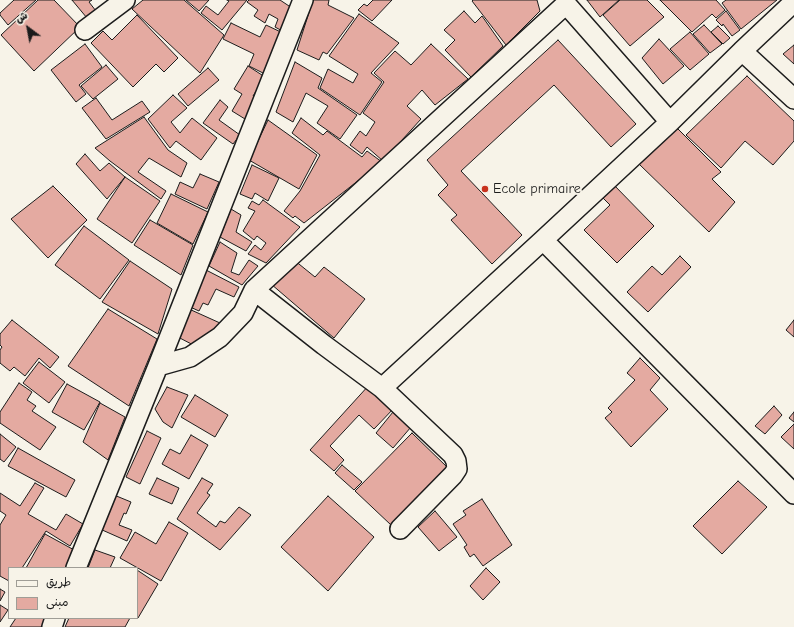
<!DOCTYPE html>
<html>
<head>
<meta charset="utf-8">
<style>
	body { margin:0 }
	#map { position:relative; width:794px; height:627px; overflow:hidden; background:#f7f3e8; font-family:"Comic Neue","Playpen Sans Arabic",sans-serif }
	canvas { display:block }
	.legend { position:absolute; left:8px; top:567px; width:130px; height:52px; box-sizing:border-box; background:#f7f3e8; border:1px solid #9f9d96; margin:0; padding:5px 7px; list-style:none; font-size:12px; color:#1c1c1c }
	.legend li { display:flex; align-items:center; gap:8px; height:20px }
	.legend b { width:20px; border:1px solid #9f9d96 }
	.north { position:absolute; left:8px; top:8px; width:40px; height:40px; -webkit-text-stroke:3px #f7f3e8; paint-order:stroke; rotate:328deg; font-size:11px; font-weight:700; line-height:16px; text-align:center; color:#1c1c1c }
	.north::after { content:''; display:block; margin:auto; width:14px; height:18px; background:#1c1c1c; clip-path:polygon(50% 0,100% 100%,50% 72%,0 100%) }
</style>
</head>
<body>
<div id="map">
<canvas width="794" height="627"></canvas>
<ul class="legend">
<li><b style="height:5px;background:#f7f3e8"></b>طريق</li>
<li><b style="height:11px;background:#e4aaa1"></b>مبنى</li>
</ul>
<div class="north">ش</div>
</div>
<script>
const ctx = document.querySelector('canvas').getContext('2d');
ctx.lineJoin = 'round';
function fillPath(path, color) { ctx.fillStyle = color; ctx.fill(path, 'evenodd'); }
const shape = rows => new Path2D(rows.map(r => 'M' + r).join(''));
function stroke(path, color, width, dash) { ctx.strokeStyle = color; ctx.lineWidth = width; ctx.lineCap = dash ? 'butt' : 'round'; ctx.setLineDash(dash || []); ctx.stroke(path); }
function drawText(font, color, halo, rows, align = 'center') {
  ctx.font = font + ' "Comic Neue",sans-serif'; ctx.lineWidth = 4; ctx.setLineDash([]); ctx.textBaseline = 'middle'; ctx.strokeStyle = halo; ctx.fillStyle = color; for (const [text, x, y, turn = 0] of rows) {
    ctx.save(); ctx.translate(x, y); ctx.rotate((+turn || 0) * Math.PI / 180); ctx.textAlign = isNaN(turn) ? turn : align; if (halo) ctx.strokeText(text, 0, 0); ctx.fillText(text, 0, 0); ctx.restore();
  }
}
const building = shape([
	[14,0,36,0,8,25,0,15,0,13,14,0],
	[38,0,54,0,80,27,34,71,1,35,38,0],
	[72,0,92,0,89,2,96,11,87,18,72,0],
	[143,0,184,0,224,35,200,73,132,9,143,0],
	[186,0,209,0,199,11,186,0],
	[227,0,247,0,222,30,201,13,206,6,218,15,229,1,227,0],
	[249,0,280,0,292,8,286,33,275,27,278,19,269,14,265,23,254,16,258,10,247,2,249,0],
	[313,0,329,0,328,5,354,18,327,54,323,52,319,60,297,50,313,0],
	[373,0,392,0,372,21,358,10,364,4,367,6,373,0],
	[473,0,537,0,540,11,506,45,472,1,473,0],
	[587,0,619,0,600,17,587,0],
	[620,0,647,0,664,17,630,46,603,15,620,0],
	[660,0,716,0,725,10,716,18,712,14,692,32,660,0],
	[726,0,777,0,741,29,722,3,726,0],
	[464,11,475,23,482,16,503,46,471,77,445,50,455,40,444,30,464,11],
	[726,11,740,30,732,36,723,24,722,26,716,20,726,11],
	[359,14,399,43,371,73,382,82,360,115,320,88,328,69,353,83,358,74,329,56,359,14],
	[137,15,178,58,164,72,156,64,133,87,91,43,103,31,112,40,137,15],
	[231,23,260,37,266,25,285,34,265,74,249,66,254,54,223,39,231,23],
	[704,25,722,44,710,53,693,34,704,25],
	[718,26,730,38,723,44,711,32,718,26],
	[690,32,709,54,690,70,670,49,690,32],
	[659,39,684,66,663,84,642,58,659,39],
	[558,40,636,124,611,147,554,85,461,171,522,235,492,264,451,220,457,215,438,195,448,185,427,160,558,40],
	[85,44,102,67,79,85,86,94,76,102,51,70,85,44],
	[431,44,468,79,435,105,422,90,407,106,421,119,383,161,367,147,362,154,350,145,360,131,366,136,375,122,363,113,384,82,374,73,395,51,411,65,431,44],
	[794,45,794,64,783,54,794,45],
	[295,62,322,78,318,88,357,115,340,139,317,123,328,106,306,93,293,122,276,112,295,62],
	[106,65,118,79,93,99,81,86,106,65],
	[248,66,265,77,253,96,258,99,245,119,232,111,242,94,234,89,248,66],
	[208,68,219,80,188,106,178,94,208,68],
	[747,76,794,121,794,141,773,165,745,141,721,168,686,135,747,76],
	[173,95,187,108,171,122,180,133,192,118,217,138,201,160,176,141,170,148,148,119,173,95],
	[96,98,112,120,142,101,150,112,106,139,82,108,96,98],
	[220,100,228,107,219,120,240,135,233,144,203,123,220,100],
	[144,117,168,150,187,163,181,177,149,158,138,172,166,191,161,199,110,161,95,148,144,117],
	[301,118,323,135,327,131,362,157,367,151,382,162,304,223,295,216,293,218,284,211,300,191,320,155,292,133,301,118],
	[268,120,317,155,299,189,249,160,268,120],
	[676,127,721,172,712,179,735,202,709,232,639,164,676,127],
	[85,154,100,171,109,163,125,177,107,199,76,164,85,154],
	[252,165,279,178,268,201,255,193,252,199,240,194,252,165],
	[200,174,219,182,207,209,175,194,180,182,193,188,200,174],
	[125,177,160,201,132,243,97,219,125,177],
	[612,183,654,226,617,263,584,230,610,205,600,195,612,183],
	[53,186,87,220,48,258,11,219,53,186],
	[171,194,208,212,193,244,157,223,171,194],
	[263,200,300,227,266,263,248,254,255,245,261,250,266,243,257,236,254,240,243,231,255,211,248,208,252,201,259,205,263,200],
	[231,209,241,215,236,232,252,242,246,251,220,237,231,209],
	[150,220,193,245,181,275,134,245,150,220],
	[84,226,129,260,100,299,55,265,84,226],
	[220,242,237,253,231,272,239,275,249,260,258,266,242,285,209,266,220,242],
	[680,256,691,267,648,312,627,292,652,266,662,275,680,256],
	[294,260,315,277,324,267,365,299,334,338,271,284,294,260],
	[130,261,172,289,158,334,102,302,130,261],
	[206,270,239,287,234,297,216,289,208,305,203,303,199,311,188,306,206,270],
	[108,309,157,339,129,406,68,366,108,309],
	[189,309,220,323,199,348,176,336,189,309],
	[12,320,59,357,50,368,39,358,25,376,14,367,10,371,0,363,0,350,2,347,0,345,0,334,12,320],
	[794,320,794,337,786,330,794,320],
	[640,358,660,378,650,390,668,409,631,447,605,418,612,412,608,408,635,380,627,373,640,358],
	[39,362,65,382,49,403,23,383,39,362],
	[19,383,32,392,27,400,36,406,32,411,56,427,40,450,0,423,0,412,19,383],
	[67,384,100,402,84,430,52,412,67,384],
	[370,384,395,407,374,429,359,415,330,446,344,460,334,471,310,450,370,384],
	[167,387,188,395,172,428,163,422,155,409,167,387],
	[195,395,228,415,215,437,181,417,195,395],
	[100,403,125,417,108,460,83,442,100,403],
	[774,406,782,415,765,434,755,426,774,406],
	[393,412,411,427,393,448,376,433,393,412],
	[794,412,794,422,789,418,794,412],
	[794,424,794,449,781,437,794,424],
	[147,431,161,438,140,484,126,477,147,431],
	[412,433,447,467,391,525,355,491,412,433],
	[0,434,16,447,4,462,0,459,0,434],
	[191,435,208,445,189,479,162,464,170,449,180,454,191,435],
	[18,448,75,480,66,497,8,466,18,448],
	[342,465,362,482,354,490,335,473,342,465],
	[157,478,179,488,172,504,149,494,157,478],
	[202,478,213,484,207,493,210,495,197,513,216,527,220,521,225,523,239,507,251,515,220,550,177,519,202,478],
	[738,481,767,507,722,554,693,526,738,481],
	[35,483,44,488,28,514,56,530,66,514,83,524,70,546,46,531,22,568,9,568,9,581,0,576,0,525,6,515,0,511,0,493,20,506,35,483],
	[114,495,131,502,126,514,124,513,119,525,132,530,127,541,100,529,114,495],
	[328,496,374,537,328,591,281,547,328,496],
	[482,499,512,545,483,566,474,554,470,557,464,547,467,545,453,524,466,515,463,511,482,499],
	[435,511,457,537,439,551,418,527,435,511],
	[169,522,188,533,161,581,120,558,135,532,156,544,169,522],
	[45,534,76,551,66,568,26,568,45,534],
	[95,550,115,557,110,568,88,568,95,550],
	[486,568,500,582,483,600,470,586,486,568],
	[137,570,158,584,138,618,137,617,137,570],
	[0,589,5,592,0,601,0,589],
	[0,605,8,610,0,622,0,605],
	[16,618,47,618,41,627,10,627,16,618],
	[69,618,130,618,125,627,65,627,69,618]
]);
const minor = shape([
	[85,30,125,0],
	[742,51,794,99],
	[670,122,566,4,254,290,324,345,382,388,543,240,670,122,742,51,794,2],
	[543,240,794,494],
	[158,366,190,357,220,337,243,313,254,290],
	[382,388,453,455,456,461,457,469,453,475,400,529],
	[76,568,158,366,303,0],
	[52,627,55,618]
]);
const markers = [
	[485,189,4,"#c8321e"]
];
const poiNames = [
	["Ecole primaire",493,189]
];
fillPath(building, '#e4aaa1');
stroke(building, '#1c1c1c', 1);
stroke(minor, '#1c1c1c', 22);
stroke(minor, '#f7f3e8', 19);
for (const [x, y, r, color] of markers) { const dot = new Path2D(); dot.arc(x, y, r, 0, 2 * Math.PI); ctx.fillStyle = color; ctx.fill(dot); stroke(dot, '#f7f3e8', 1.5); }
drawText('14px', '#1c1c1c', '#f7f3e8', poiNames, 'left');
</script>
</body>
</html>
